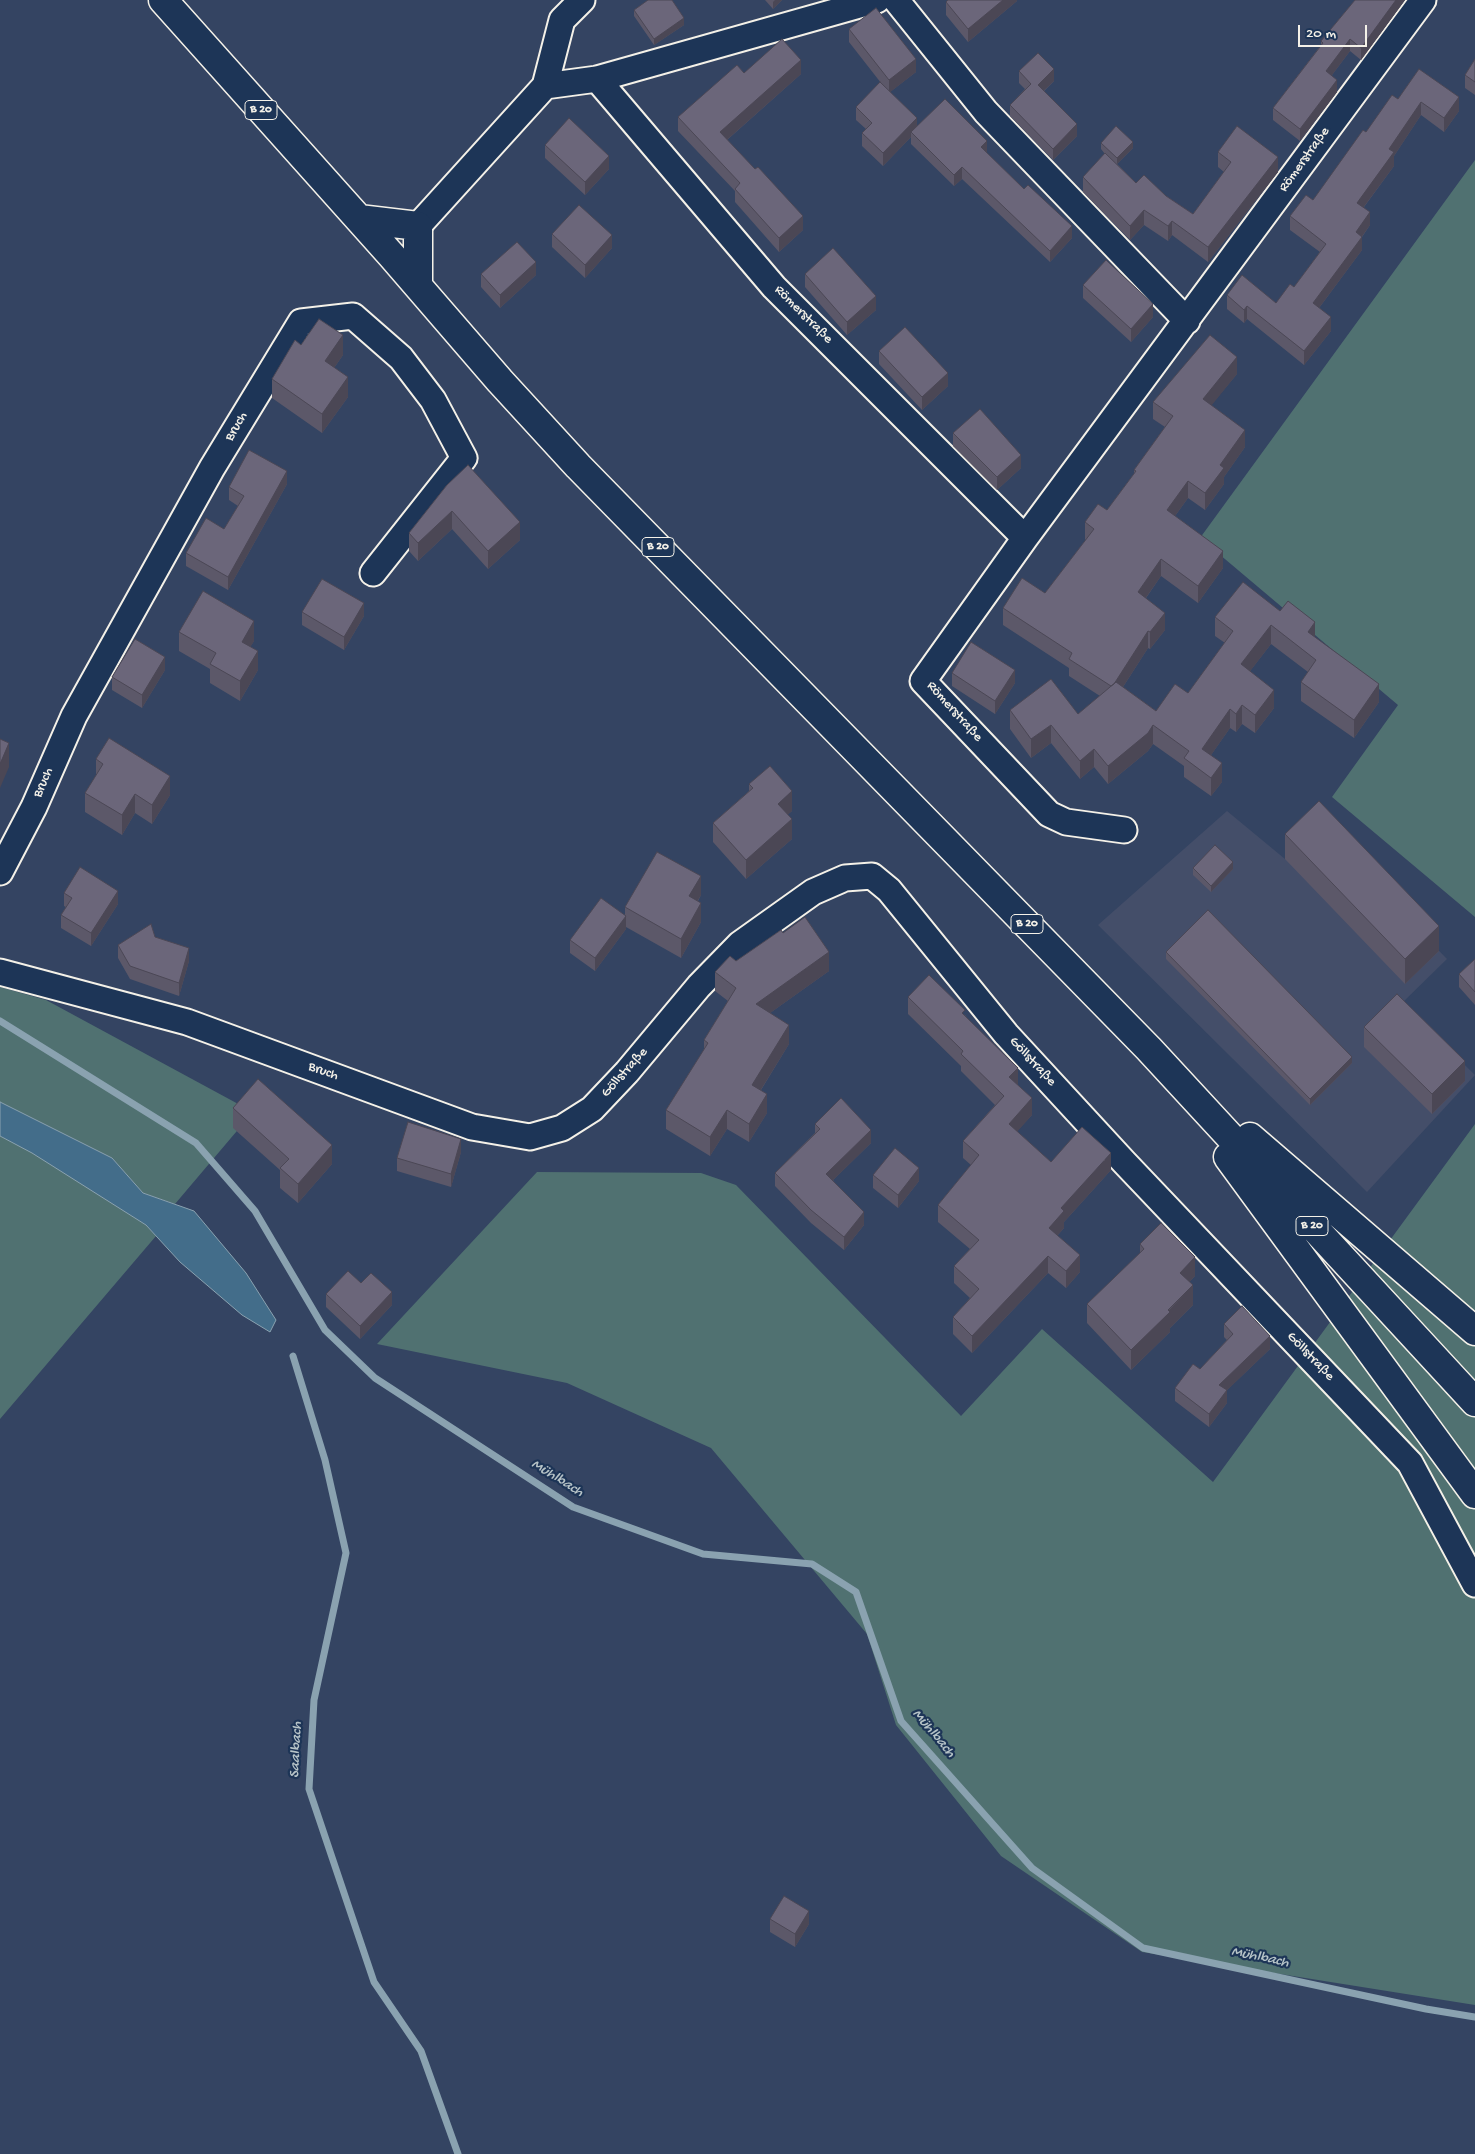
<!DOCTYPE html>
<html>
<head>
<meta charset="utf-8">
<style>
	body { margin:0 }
	#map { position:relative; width:1475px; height:2154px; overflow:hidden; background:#344462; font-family:"Gochi Hand",sans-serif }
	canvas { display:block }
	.scale { position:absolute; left:1298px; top:25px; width:69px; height:22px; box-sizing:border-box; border:2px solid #f4f1e8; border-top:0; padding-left:6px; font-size:15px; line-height:18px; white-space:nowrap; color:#f4f1e8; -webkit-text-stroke:4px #1d3557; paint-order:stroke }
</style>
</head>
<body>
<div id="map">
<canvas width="1475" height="2154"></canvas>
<div class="scale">20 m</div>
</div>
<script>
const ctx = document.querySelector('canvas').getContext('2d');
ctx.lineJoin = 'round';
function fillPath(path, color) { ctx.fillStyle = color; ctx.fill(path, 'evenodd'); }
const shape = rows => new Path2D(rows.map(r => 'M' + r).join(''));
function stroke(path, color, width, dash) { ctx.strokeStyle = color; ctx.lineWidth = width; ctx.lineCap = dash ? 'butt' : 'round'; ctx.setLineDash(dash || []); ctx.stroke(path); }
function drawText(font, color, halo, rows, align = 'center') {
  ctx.font = font + ' "Gochi Hand",sans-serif'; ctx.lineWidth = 4.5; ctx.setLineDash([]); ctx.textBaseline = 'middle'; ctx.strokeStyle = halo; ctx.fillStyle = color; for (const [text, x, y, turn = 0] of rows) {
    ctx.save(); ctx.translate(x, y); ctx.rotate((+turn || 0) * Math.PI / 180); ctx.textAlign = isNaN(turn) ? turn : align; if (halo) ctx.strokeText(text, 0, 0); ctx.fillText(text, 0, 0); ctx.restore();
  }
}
const built = shape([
	[1227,811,1285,859,1319,827,1447,959,1402,1003,1475,1075,1367,1192,1098,925]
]);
const green = shape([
	[1475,160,1475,917,1332,797,1398,705,1200,538],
	[0,987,46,1000,253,1112,175,1204,143,1193,112,1158,0,1102],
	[1475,1124,1475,2005,1142,1952,1001,1856,896,1725,867,1634,711,1448,567,1383,377,1344,537,1172,701,1173,736,1185,961,1416,1042,1329,1213,1482],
	[0,1136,32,1152,89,1188,146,1225,156,1236,0,1419]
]);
const water = shape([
	[0,1102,112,1158,143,1193,194,1211,246,1273,276,1320,270,1332,242,1315,180,1262,146,1225,32,1153,0,1136,0,1102]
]);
const stream = shape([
	[0,1021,196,1143,255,1211,325,1330,375,1378,573,1507,703,1554,812,1564,856,1592,901,1721,1032,1868,1143,1948,1426,2009,1475,2017],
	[293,1356,325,1460,346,1553,314,1700,309,1789,374,1982,421,2051,458,2154]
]);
const minor = shape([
	[896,0,986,112,1187,321],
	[597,79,774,287,1025,538],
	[545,86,562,20,582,0],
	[418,226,545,86,597,79,877,0],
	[1124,830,1066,822,1049,814,923,681,1025,538,1423,0],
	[0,872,34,807,74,716,212,468,301,322,353,316,401,358,433,400,464,458,373,573],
	[0,972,187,1022,472,1127,530,1137,562,1128,592,1109,627,1072,699,986,740,944,813,892,845,878,872,876,889,890,1006,1034,1124,1162,1410,1463,1475,1584]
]);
const major = shape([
	[163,0,392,256,500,381,578,466,1149,1049,1475,1402],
	[359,219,418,226,418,286],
	[1250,1137,1475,1331],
	[1228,1157,1475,1494]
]);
const wall = shape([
	[765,0,782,0,773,9],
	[1017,0,1017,1,968,42,946,15,946,2],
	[1355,0,1405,0,1361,60,1350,51,1332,75,1337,92,1300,141,1273,120,1273,108,1321,45,1321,41],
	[634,10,684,25,654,45,634,16],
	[849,29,916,72,890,92,917,127,987,153,1072,238,1050,262,962,179,954,186,911,144,911,137,883,166,862,146,862,133,866,129,856,120,856,107,881,83,849,42],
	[1475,59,1475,95,1465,88,1465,75],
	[1419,69,1459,111,1444,132,1421,115,1394,156,1394,166,1364,207,1370,225,1362,237,1362,250,1319,308,1331,331,1304,365,1247,319,1244,323,1227,309,1227,295,1276,303,1294,287,1320,252,1290,230,1290,216,1313,200,1366,132,1398,99],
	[1019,71,1054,81,1044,91,1077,136,1053,160,1010,116,1010,105,1025,89,1019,83],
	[744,73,801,74,727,140,803,230,779,252,735,202,735,191,678,131,678,117],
	[1101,143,1133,148,1117,164,1136,183,1166,196,1193,214,1224,172,1218,167,1218,152,1278,172,1208,262,1172,235,1168,241,1144,225,1130,240,1083,192,1083,177,1105,154,1101,149],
	[545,145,609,169,585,195,545,158],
	[552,234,612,248,585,278,552,247],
	[481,274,536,275,500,308,481,287],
	[805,274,876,310,847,335,805,287],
	[1083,285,1153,317,1131,342,1083,298],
	[301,345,343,355,334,368,348,397,322,433,272,398,272,379],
	[879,351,948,386,922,410,879,364],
	[1237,374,1211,405,1245,447,1224,477,1224,484,1205,510,1188,498,1175,516,1223,568,1198,603,1161,576,1146,598,1165,630,1150,649,1148,648,1123,687,1156,711,1188,693,1225,643,1215,636,1215,617,1280,611,1315,637,1379,702,1354,738,1301,701,1301,682,1308,672,1271,644,1250,671,1274,708,1255,733,1242,724,1236,732,1230,728,1211,755,1222,782,1211,796,1184,777,1184,766,1153,744,1148,751,1108,784,1094,767,1080,779,1051,743,1031,758,1010,729,1010,710,1078,714,1100,696,1069,676,1069,668,1003,625,1003,608,1045,593,1086,540,1085,539,1085,522,1107,510,1134,474,1134,470,1165,427,1153,419,1153,402],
	[953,433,1021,468,997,490,953,446],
	[287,484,228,590,186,566,186,553,224,529,238,506,229,500,229,487],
	[447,485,520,540,488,569,452,529,418,561,409,551,409,533],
	[302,612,364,616,344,650,302,625],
	[179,632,254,641,250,647,258,670,240,701,210,683,210,669,179,651],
	[165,670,142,708,112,690,112,677],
	[952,673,1015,683,995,714,952,686],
	[96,759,170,795,152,824,135,813,122,835,85,812,85,793,96,776],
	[749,784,792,811,787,815,792,839,746,879,713,842,713,823,749,791],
	[1285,834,1439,951,1405,984,1285,859],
	[1193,868,1233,869,1211,892,1193,875],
	[64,893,118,904,91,946,61,928,61,915,66,907,64,906],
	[701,895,698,901,701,922,681,958,626,927,626,929,595,971,570,953,570,940,625,916,625,907],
	[783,933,829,971,770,1013,789,1044,761,1090,767,1113,749,1142,727,1129,710,1156,666,1129,666,1110,704,1050,704,1040,728,1001,715,991,715,972,736,961],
	[155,937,189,961,179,996,130,979,118,958,118,945],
	[1166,952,1352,1063,1310,1105,1166,959],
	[1475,959,1475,1005,1459,987,1459,974],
	[908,997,965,1015,1018,1085,1032,1115,1017,1131,1051,1162,1111,1170,1064,1222,1064,1228,1057,1236,1080,1272,1066,1288,1048,1273,972,1353,953,1334,953,1317,970,1298,954,1283,954,1266,970,1249,938,1222,938,1205,971,1165,963,1158,963,1141,995,1105,961,1071,961,1066,908,1014],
	[1364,1027,1465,1081,1432,1114,1364,1047],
	[233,1108,332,1164,298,1203,280,1188,280,1170,233,1128],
	[815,1124,871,1143,833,1180,864,1225,844,1250,811,1223,775,1186,775,1173,815,1133],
	[461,1152,451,1187,397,1171,397,1158],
	[873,1175,919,1181,898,1208,873,1188],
	[1140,1244,1195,1276,1189,1282,1193,1305,1170,1328,1170,1332,1131,1370,1087,1323,1087,1304,1140,1254],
	[361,1283,392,1305,360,1339,326,1307,326,1294],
	[1224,1324,1270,1349,1227,1390,1227,1403,1209,1427,1175,1401,1175,1388,1200,1369,1227,1340,1224,1337],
	[770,1919,809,1924,795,1947,770,1932]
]);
const shadedWall = shape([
	[775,0,782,0,773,9,773,2],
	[1003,0,1017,0,1017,1,968,42,968,29],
	[1396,0,1405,0,1361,60,1361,48],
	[684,18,684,25,654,45,654,39],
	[1350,39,1350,51,1326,83,1326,71],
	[916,59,916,72,889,93,889,80],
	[801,60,801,74,720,146,720,132],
	[1054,69,1054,81,1038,96,1038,85],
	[1337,80,1337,92,1300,141,1300,129],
	[1459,97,1459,111,1444,132,1444,118],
	[1421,102,1421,115,1394,156,1394,166,1357,216,1357,203,1389,149],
	[917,118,917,131,911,132,911,137,883,166,883,153],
	[1077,124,1077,136,1053,160,1053,149],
	[987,141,987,153,981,147],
	[1133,142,1133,148,1117,164,1117,158],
	[609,156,609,169,585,195,585,182],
	[1278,157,1278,172,1208,262,1208,247],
	[962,167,962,179,954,186,954,175],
	[1144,210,1144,225,1130,240,1130,226],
	[1370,212,1370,225,1356,245,1356,232],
	[803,216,803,230,779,252,779,238],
	[1172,221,1172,235,1168,241,1168,226],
	[1072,226,1072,238,1050,262,1050,251],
	[612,235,612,248,585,278,585,265],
	[1362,237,1362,250,1313,316,1313,303],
	[536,262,536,275,500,308,500,295],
	[876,296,876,310,847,335,847,322],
	[1153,304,1153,317,1131,342,1131,329],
	[1247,306,1247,319,1244,323,1244,310],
	[1331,317,1331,331,1304,365,1304,351],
	[343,335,343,355,325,381,325,361],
	[1237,357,1237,374,1203,416,1203,399],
	[948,373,948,386,922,410,922,397],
	[348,377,348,397,322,433,322,414],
	[1245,430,1245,447,1224,477,1224,484,1205,510,1205,493,1220,465],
	[1021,455,1021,468,997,490,997,477],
	[287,471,287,484,228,590,228,577],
	[1188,481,1188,498,1167,527,1167,510],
	[452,511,452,529,418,561,418,543],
	[520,522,520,540,488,569,488,551],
	[1223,551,1223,568,1198,603,1198,586],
	[1161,559,1161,576,1138,609,1138,592],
	[364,603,364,616,344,650,344,637],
	[1165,613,1165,630,1150,649,1150,632],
	[254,621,254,641,242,661,242,642],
	[1315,622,1315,641,1308,632],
	[1271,625,1271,644,1241,683,1241,664],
	[1148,631,1148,648,1112,704,1112,687],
	[258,651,258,670,240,701,240,681],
	[165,657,165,670,142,708,142,695],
	[1015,670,1015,683,995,714,995,701],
	[1379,684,1379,702,1354,738,1354,720],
	[1274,690,1274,708,1255,733,1255,715],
	[1242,705,1242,724,1236,732,1236,714],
	[1230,709,1230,728,1202,768,1202,749],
	[1051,725,1051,743,1031,758,1031,739],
	[1153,725,1153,744,1148,751,1108,784,1108,766],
	[9,743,9,767,0,788,0,764],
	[1094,749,1094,767,1080,779,1080,761],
	[1222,763,1222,782,1211,796,1211,778],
	[170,776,170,795,152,824,152,805],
	[792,791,792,811,778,823,778,804],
	[135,794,135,813,122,835,122,815],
	[792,819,792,839,746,879,746,860],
	[1233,862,1233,869,1211,892,1211,886],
	[701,876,701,895,689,915,689,896],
	[118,891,118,904,91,946,91,933],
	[701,903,701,922,681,958,681,939],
	[626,916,626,929,595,971,595,958],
	[1439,926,1439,951,1405,984,1405,959],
	[189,948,189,961,179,996,179,983],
	[829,952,829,971,756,1023,756,1004],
	[789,1025,789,1044,752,1104,752,1085],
	[1352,1057,1352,1063,1310,1105,1310,1099],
	[1465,1061,1465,1081,1432,1114,1432,1094],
	[1018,1068,1018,1085,1009,1094,1009,1077],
	[767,1094,767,1113,749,1142,749,1124],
	[1032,1098,1032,1115,1009,1141,1009,1124],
	[727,1110,727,1129,710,1156,710,1137],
	[871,1130,871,1143,826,1187,826,1174],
	[461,1139,461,1152,451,1187,451,1174],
	[332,1145,332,1164,298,1203,298,1184],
	[1111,1153,1111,1170,1064,1222,1064,1228,1049,1245,1049,1228,1061,1208],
	[919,1168,919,1181,898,1208,898,1195],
	[864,1212,864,1225,844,1250,844,1237],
	[1080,1255,1080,1272,1066,1288,1066,1271],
	[1048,1256,1048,1273,972,1353,972,1336],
	[1195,1257,1195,1276,1180,1292,1180,1273],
	[1193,1285,1193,1305,1170,1328,1170,1332,1131,1370,1131,1350],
	[392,1292,392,1305,360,1339,360,1326],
	[1270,1336,1270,1349,1219,1398,1219,1385],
	[1227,1390,1227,1403,1209,1427,1209,1414],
	[809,1911,809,1924,795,1947,795,1934]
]);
const building = shape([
	[648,0,672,0,684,18,654,39,634,10,648,0],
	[948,0,1003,0,968,29,946,2,948,0],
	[1355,0,1396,0,1361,48,1350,39,1326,71,1337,80,1300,129,1273,108,1323,43,1321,41,1355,0],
	[876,8,916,59,889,80,849,29,876,8],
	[782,39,801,60,720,132,755,169,758,167,803,216,779,238,735,189,740,183,678,117,737,65,744,73,782,39],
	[1038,53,1054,69,1038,85,1077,124,1053,149,1010,105,1031,84,1019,71,1038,53],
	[1475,59,1475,82,1465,75,1475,59],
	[1419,69,1459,97,1444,118,1421,102,1389,149,1394,152,1357,203,1370,212,1356,232,1362,237,1313,303,1331,317,1304,351,1247,306,1244,310,1227,295,1242,275,1276,303,1290,284,1294,287,1326,244,1290,216,1306,195,1313,200,1363,130,1366,132,1392,95,1398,99,1419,69],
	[880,82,917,118,883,153,862,133,872,123,856,107,880,82],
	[945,99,987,141,981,147,1024,189,1028,185,1072,226,1050,251,962,167,954,175,911,132,945,99],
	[569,118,609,156,585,182,545,145,569,118],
	[1116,126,1133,142,1117,158,1101,143,1116,126],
	[1237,126,1278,157,1208,247,1172,221,1168,226,1144,210,1130,226,1083,177,1105,153,1136,183,1144,175,1166,196,1193,214,1231,162,1218,152,1237,126],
	[579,205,612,235,585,265,552,234,579,205],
	[517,242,536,262,500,295,481,274,517,242],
	[833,248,876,296,847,322,805,274,833,248],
	[1106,260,1153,304,1131,329,1083,285,1106,260],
	[319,319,343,335,325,361,348,377,322,414,272,379,295,340,301,345,319,319],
	[905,327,948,373,922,397,879,351,905,327],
	[1210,335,1237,357,1203,399,1245,430,1220,465,1224,468,1205,493,1188,481,1167,510,1223,551,1198,586,1161,559,1138,592,1165,613,1150,632,1148,631,1114,684,1111,686,1069,659,1072,653,1003,608,1022,578,1045,593,1094,529,1085,522,1098,504,1107,510,1136,471,1134,470,1173,416,1153,402,1210,335],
	[980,409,1021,455,997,477,953,433,980,409],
	[249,450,287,471,228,577,186,553,206,518,224,529,244,496,229,487,249,450],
	[468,465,520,522,488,551,452,511,418,543,409,533,447,485,468,465],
	[322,579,364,603,344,637,302,612,322,579],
	[1243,582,1280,611,1288,601,1315,622,1308,632,1379,684,1354,720,1301,682,1316,660,1271,625,1241,664,1274,690,1255,715,1242,705,1236,714,1230,709,1202,749,1222,763,1211,778,1184,758,1189,751,1153,725,1148,733,1108,766,1094,749,1080,761,1051,725,1031,739,1010,710,1051,679,1078,714,1116,682,1156,711,1175,684,1188,693,1233,631,1215,617,1243,582],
	[203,591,254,621,242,642,258,651,240,681,210,664,216,653,179,632,203,591],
	[135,639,165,657,142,695,112,677,135,639],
	[971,642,1015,670,995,701,952,673,971,642],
	[109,738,170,776,152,805,135,794,122,815,85,793,103,764,96,759,109,738],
	[0,739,9,743,0,764,0,739],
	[770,766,792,791,778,804,792,819,746,860,713,823,753,788,749,784,770,766],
	[1319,801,1439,926,1405,959,1285,834,1319,801],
	[1215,845,1233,862,1211,886,1193,868,1215,845],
	[657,852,701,876,689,896,701,903,681,939,625,907,657,852],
	[80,867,118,891,91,933,61,915,72,898,64,893,80,867],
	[601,898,626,916,595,958,570,940,601,898],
	[1208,910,1352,1057,1310,1099,1166,952,1208,910],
	[805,917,829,952,756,1004,789,1025,752,1085,767,1094,749,1124,727,1110,710,1137,666,1110,708,1043,704,1040,736,988,715,972,730,956,736,961,781,930,783,933,805,917],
	[151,924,155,937,189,948,179,983,130,966,118,945,151,924],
	[1475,959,1475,992,1459,974,1475,959],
	[929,975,965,1010,962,1013,1018,1068,1009,1077,1032,1098,1009,1124,1051,1162,1082,1127,1111,1153,1061,1208,1064,1211,1049,1228,1080,1255,1066,1271,1048,1256,972,1336,953,1317,979,1289,954,1266,979,1240,938,1205,979,1155,963,1141,1004,1096,961,1054,963,1051,908,997,929,975],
	[1397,994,1465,1061,1432,1094,1364,1027,1397,994],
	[258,1079,332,1145,298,1184,280,1168,289,1159,233,1108,258,1079],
	[841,1098,871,1130,826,1174,864,1212,844,1237,811,1210,775,1173,820,1129,815,1124,841,1098],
	[408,1122,461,1139,451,1174,397,1158,408,1122],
	[895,1148,919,1168,898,1195,873,1175,895,1148],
	[1161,1223,1195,1257,1180,1273,1193,1285,1168,1310,1170,1312,1131,1350,1087,1304,1144,1249,1140,1244,1161,1223],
	[348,1271,361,1283,371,1273,392,1292,360,1326,326,1294,348,1271],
	[1242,1306,1270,1336,1219,1385,1227,1390,1209,1414,1175,1388,1193,1364,1200,1369,1233,1334,1224,1324,1242,1306],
	[784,1896,809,1911,795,1934,770,1919,784,1896]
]);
const shields = [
	[261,110,32],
	[658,547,32],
	[1027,924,32],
	[1312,1226,32]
];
const shieldNames = [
	["B 20",261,110],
	["B 20",658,547],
	["B 20",1027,924],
	["B 20",1312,1226]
];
const streetNames = [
	["Römerstraße",1305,160,-54],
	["Römerstraße",803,315,45],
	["Bruch",237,427,-59],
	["Römerstraße",954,712,48],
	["Bruch",44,783,-66],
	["Göllstraße",1032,1062,47],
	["Bruch",323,1072,20],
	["Göllstraße",625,1073,-48],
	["Göllstraße",1310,1357,46]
];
const waterNames = [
	["Mühlbach",557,1479,32],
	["Mühlbach",933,1734,50],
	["Saalbach",297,1750,-87],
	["Mühlbach",1260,1958,12]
];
fillPath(built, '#444e69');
fillPath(green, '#507171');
fillPath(water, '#436d8a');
stroke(water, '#8aa2b0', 1);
stroke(stream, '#8aa2b0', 7);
stroke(minor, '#f4f1e8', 29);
stroke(major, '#f4f1e8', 31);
stroke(minor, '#1d3557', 25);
stroke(major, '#1d3557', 28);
fillPath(wall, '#5c5869');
fillPath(shadedWall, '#4b4755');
fillPath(building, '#6b667a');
stroke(building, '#4b4755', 1);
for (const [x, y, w] of shields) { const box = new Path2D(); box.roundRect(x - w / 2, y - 9.5, w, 19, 4); ctx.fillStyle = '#1d3557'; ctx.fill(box); stroke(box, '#f4f1e8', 1); }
drawText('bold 12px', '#f4f1e8', null, shieldNames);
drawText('14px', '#f4f1e8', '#1d3557', streetNames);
drawText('italic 15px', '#b6c3c7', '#1d3557', waterNames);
</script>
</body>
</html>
